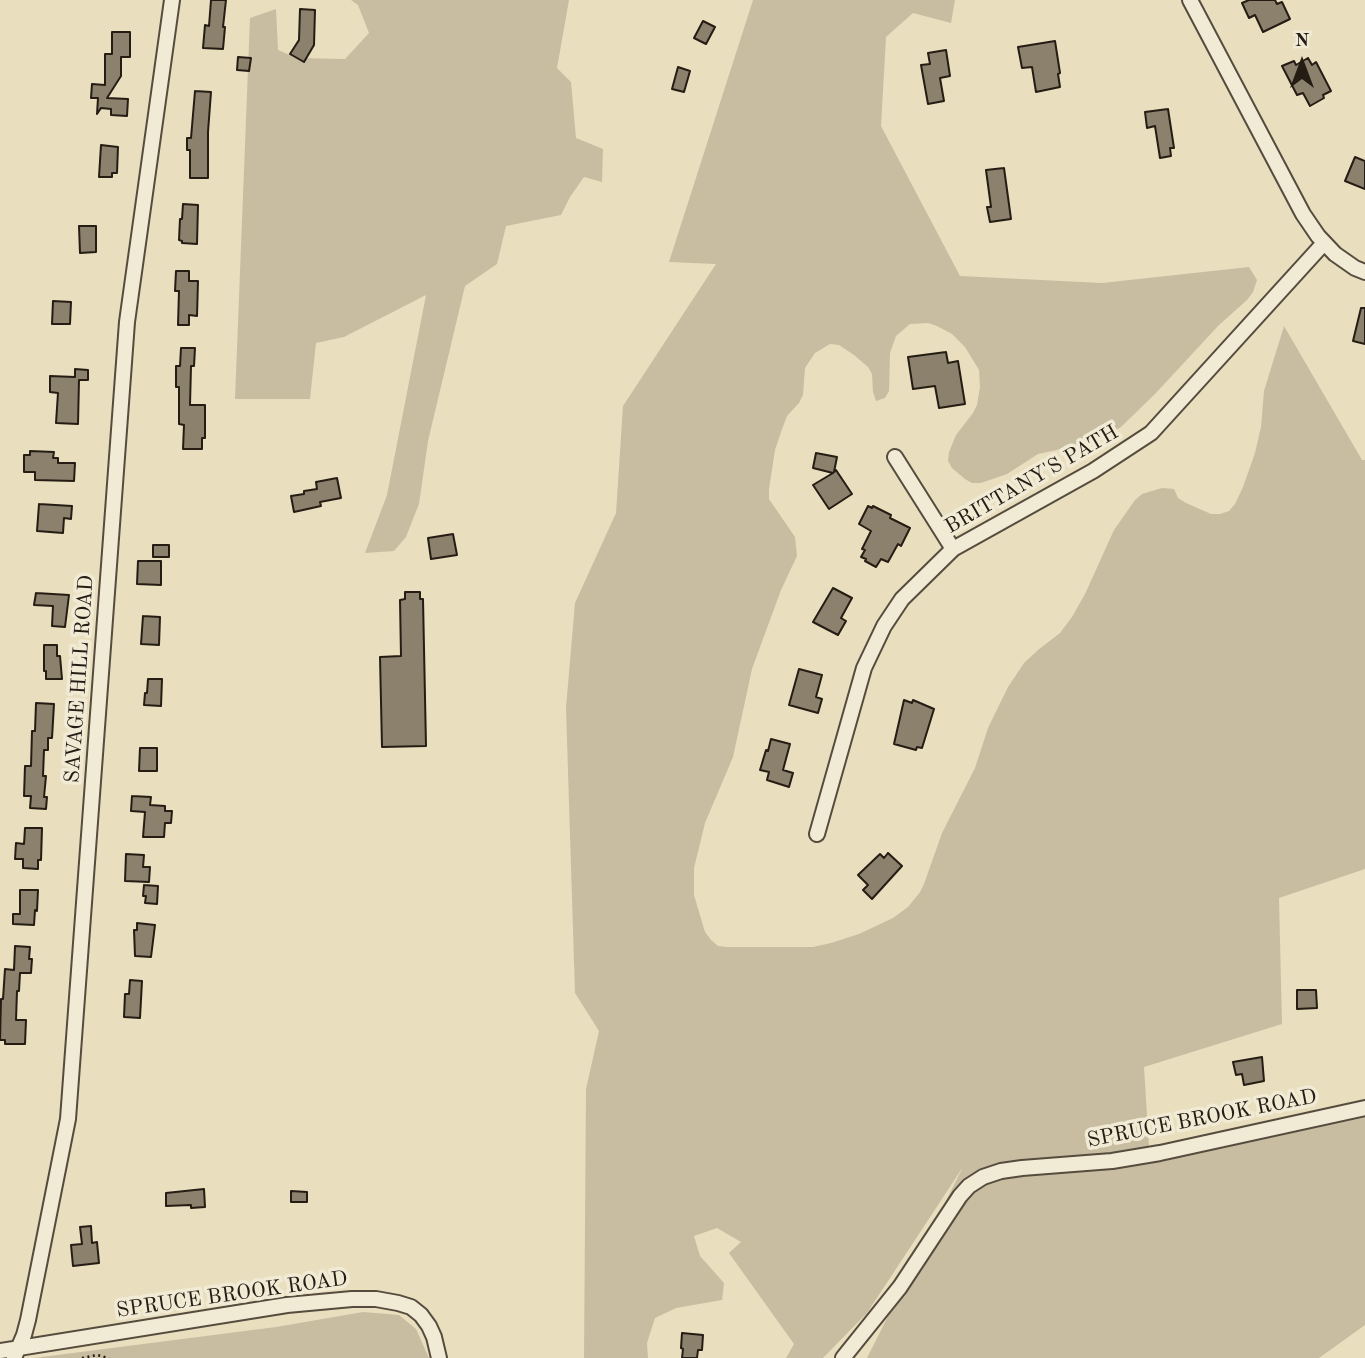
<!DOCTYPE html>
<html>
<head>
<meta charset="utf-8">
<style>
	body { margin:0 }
	#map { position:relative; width:1365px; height:1358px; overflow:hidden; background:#e9debe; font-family:"Old Standard TT",serif }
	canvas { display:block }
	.north { position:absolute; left:1267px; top:28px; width:70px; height:70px; -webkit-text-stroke:5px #f1ead5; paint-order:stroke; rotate:0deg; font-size:19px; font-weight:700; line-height:28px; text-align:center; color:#251c14 }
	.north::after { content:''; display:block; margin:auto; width:24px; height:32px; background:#251c14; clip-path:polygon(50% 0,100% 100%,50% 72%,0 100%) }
</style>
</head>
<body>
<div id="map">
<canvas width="1365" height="1358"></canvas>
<div class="north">N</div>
</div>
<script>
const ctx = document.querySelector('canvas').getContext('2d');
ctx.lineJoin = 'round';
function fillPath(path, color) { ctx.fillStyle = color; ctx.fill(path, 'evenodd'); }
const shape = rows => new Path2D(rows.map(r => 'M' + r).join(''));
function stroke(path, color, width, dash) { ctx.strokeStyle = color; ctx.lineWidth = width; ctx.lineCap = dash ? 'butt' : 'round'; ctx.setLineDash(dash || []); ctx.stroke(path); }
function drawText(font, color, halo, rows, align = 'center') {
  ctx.font = font + ' "Old Standard TT",serif'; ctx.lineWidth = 7; ctx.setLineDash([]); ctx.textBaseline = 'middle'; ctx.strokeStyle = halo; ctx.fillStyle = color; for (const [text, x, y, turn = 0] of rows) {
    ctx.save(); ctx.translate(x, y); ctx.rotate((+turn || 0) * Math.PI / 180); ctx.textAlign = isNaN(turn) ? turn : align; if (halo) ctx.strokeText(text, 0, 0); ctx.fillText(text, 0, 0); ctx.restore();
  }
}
const green = shape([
	[351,0,569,0,557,68,571,82,576,138,603,149,602,182,584,177,570,197,561,215,506,226,497,264,465,286,428,441,419,504,406,537,394,551,365,553,387,495,426,295,344,337,316,343,310,399,235,399,250,18,276,9,278,50,297,58,345,59,369,33,358,5],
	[753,0,955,0,951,23,913,13,886,37,881,126,960,276,1102,283,1249,267,1257,280,1253,292,1247,300,1219,325,1155,394,1121,427,1105,436,1089,443,1038,454,1007,474,981,483,972,483,965,479,952,468,948,461,949,452,956,435,973,413,977,405,980,387,979,370,965,347,952,334,937,326,928,323,910,324,896,336,890,353,889,391,885,398,876,401,873,392,872,374,868,367,854,355,839,345,830,344,815,353,805,368,803,395,799,403,787,416,781,432,775,450,769,489,769,499,795,537,797,556,781,590,752,669,733,757,705,823,694,868,694,895,705,932,711,940,718,946,727,947,813,947,831,943,859,934,893,918,908,907,920,892,924,884,942,833,975,768,988,728,1008,687,1024,663,1038,650,1060,633,1072,617,1085,594,1114,530,1135,500,1142,494,1162,488,1174,489,1178,498,1186,503,1211,514,1220,514,1229,511,1235,504,1243,487,1255,453,1261,427,1264,391,1284,326,1362,460,1365,460,1365,869,1279,898,1282,1024,1144,1067,1150,1163,1365,1116,1365,1325,1319,1358,867,1358,963,1167,867,1313,823,1358,786,1358,794,1344,729,1253,741,1242,717,1228,694,1236,700,1256,724,1283,722,1300,676,1308,655,1318,647,1343,648,1358,584,1358,586,1089,599,1031,575,993,566,708,575,603,616,513,623,406,716,264,669,262],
	[363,1312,399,1315,416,1329,429,1358,34,1358,276,1327]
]);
const building = shape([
	[211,0,226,0,223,27,225,27,223,49,203,48,205,25,209,26,211,0],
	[1249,0,1275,0,1277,4,1282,2,1290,19,1263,32,1255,15,1249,18,1242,3,1249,0],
	[300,9,315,10,314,45,304,62,290,54,299,40,300,9],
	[703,21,715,27,706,44,694,38,703,21],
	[112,32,130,32,130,57,121,57,121,76,107,98,128,99,127,116,111,115,111,109,101,108,97,114,98,98,91,98,92,84,105,85,105,54,112,54,112,32],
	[1055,41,1060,73,1058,74,1060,87,1036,92,1032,67,1022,68,1018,47,1055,41],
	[946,50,950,76,940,78,944,101,928,104,921,65,930,64,928,53,946,50],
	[238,57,251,58,249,71,237,70,238,57],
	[1308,58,1312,65,1316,62,1331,91,1323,95,1324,98,1310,106,1303,93,1297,95,1282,66,1294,61,1296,65,1308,58],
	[678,67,690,71,684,92,672,89,678,67],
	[195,91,211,92,208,132,208,178,190,178,190,150,187,150,187,138,191,138,195,91],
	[1168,109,1174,148,1170,148,1171,156,1160,158,1155,126,1147,128,1145,112,1168,109],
	[101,145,118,147,117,173,112,173,112,177,99,177,101,145],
	[1355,157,1365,161,1365,189,1345,181,1355,157],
	[1004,168,1011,219,990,222,987,207,991,207,986,170,1004,168],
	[183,204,198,205,197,244,182,243,182,241,179,240,180,219,182,219,183,204],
	[79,226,96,226,96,252,80,253,79,226],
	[176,271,189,271,189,281,198,281,197,316,189,315,189,325,178,325,179,291,175,291,176,271],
	[53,301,71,302,70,324,52,324,53,301],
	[1361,308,1365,308,1365,344,1353,341,1361,308],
	[181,348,195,348,194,366,191,366,190,405,205,405,205,438,202,438,202,449,183,449,184,425,179,424,179,387,176,387,176,366,180,366,181,348],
	[946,352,948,363,958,361,965,404,939,408,935,386,913,389,908,357,946,352],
	[75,369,88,370,88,380,79,380,78,424,56,423,58,393,50,392,50,376,75,377,75,369],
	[30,451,54,452,53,458,58,458,58,463,75,463,74,481,35,480,35,472,24,472,24,455,30,455,30,451],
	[816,453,837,457,834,472,836,470,852,494,829,509,813,485,833,473,813,468,816,453],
	[337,478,341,498,320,502,321,506,294,512,291,496,304,494,304,491,317,489,316,482,337,478],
	[39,504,72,506,71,519,64,518,63,533,37,531,39,504],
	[868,506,872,508,873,506,891,515,890,518,910,528,901,546,898,544,888,562,881,559,876,567,865,561,866,559,861,557,865,550,862,549,871,531,859,524,868,506],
	[453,534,457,555,431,559,428,538,453,534],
	[153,545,169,545,169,557,153,557,153,545],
	[138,561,161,561,161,585,137,584,138,561],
	[833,588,852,598,841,618,846,621,838,635,813,622,833,588],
	[405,592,420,592,420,599,423,599,426,746,382,747,380,657,401,656,400,600,405,599,405,592],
	[36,593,69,595,65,627,52,626,53,606,34,605,36,593],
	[143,616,160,617,159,645,141,644,143,616],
	[44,645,57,645,57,656,60,656,62,679,46,679,46,671,44,671,44,645],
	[799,669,822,675,816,697,822,699,818,713,789,705,799,669],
	[148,679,162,679,161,706,144,705,145,693,147,693,148,679],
	[904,700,912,703,913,700,934,709,922,748,917,747,916,750,894,744,904,700],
	[36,703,54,704,52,738,48,738,48,750,44,750,43,776,46,776,44,797,47,797,46,809,30,808,31,796,24,796,25,766,31,766,32,731,35,731,36,703],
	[771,739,790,744,783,770,793,773,789,787,767,780,769,772,760,770,766,750,768,751,771,739],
	[140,748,157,748,157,771,139,771,140,748],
	[132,796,151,797,150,805,165,806,165,811,172,811,171,823,165,823,164,837,143,837,145,812,131,811,132,796],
	[25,828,42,828,41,860,38,860,38,869,23,868,23,859,15,859,16,843,24,844,25,828],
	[888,853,902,866,872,899,863,890,868,885,858,875,880,854,884,858,888,853],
	[126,854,144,855,143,867,150,867,149,882,125,881,126,854],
	[144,885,158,886,157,904,145,903,146,896,143,896,144,885],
	[20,890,38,890,37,911,35,910,34,925,13,924,13,914,20,914,20,890],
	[137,923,155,925,151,957,135,956,134,930,137,930,137,923],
	[15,946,30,947,29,959,32,959,31,973,20,973,19,991,17,991,16,1020,26,1020,25,1044,5,1044,5,1040,0,1040,1,999,3,999,5,969,14,970,15,946],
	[130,980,142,981,140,1018,124,1017,125,994,129,994,130,980],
	[1297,990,1316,990,1317,1008,1297,1009,1297,990],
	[1262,1057,1264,1081,1244,1085,1242,1074,1236,1075,1233,1062,1262,1057],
	[204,1189,205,1207,191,1208,191,1205,166,1206,166,1193,204,1189],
	[291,1191,307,1192,307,1202,291,1202,291,1191],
	[91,1226,92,1243,97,1242,99,1263,73,1266,71,1245,82,1244,80,1227,91,1226],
	[682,1333,703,1335,702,1350,698,1350,697,1358,682,1358,683,1349,681,1348,682,1333]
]);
const path = shape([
	[82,1358,97,1355,109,1358]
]);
const minor = shape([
	[1190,0,1303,214,1318,236,1335,254,1355,268,1365,272],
	[895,457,953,549],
	[817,834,864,668,884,626,902,599,953,549,1093,471,1151,433,1324,243],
	[0,1351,287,1305,352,1299,376,1299,398,1303,411,1307,421,1315,429,1326,434,1337,439,1358],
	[14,1358,24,1335,28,1320,68,1119,127,322,172,0],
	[843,1358,900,1287,960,1196,969,1186,983,1177,1001,1171,1022,1168,1112,1161,1160,1153,1365,1108]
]);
const streetNames = [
	["BRITTANY'S PATH",1032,480,-30],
	["SAVAGE HILL ROAD",80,679,-86],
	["SPRUCE BROOK ROAD",1202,1119,-11],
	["SPRUCE BROOK ROAD",232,1295,-8]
];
fillPath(green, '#c8bda1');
fillPath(building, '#8b816c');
stroke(building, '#251c14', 2);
stroke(minor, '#564c3e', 18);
stroke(path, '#251c14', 2.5, [2, 3.5]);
stroke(minor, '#f1ead5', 14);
drawText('21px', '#251c14', '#f1ead5', streetNames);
</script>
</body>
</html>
